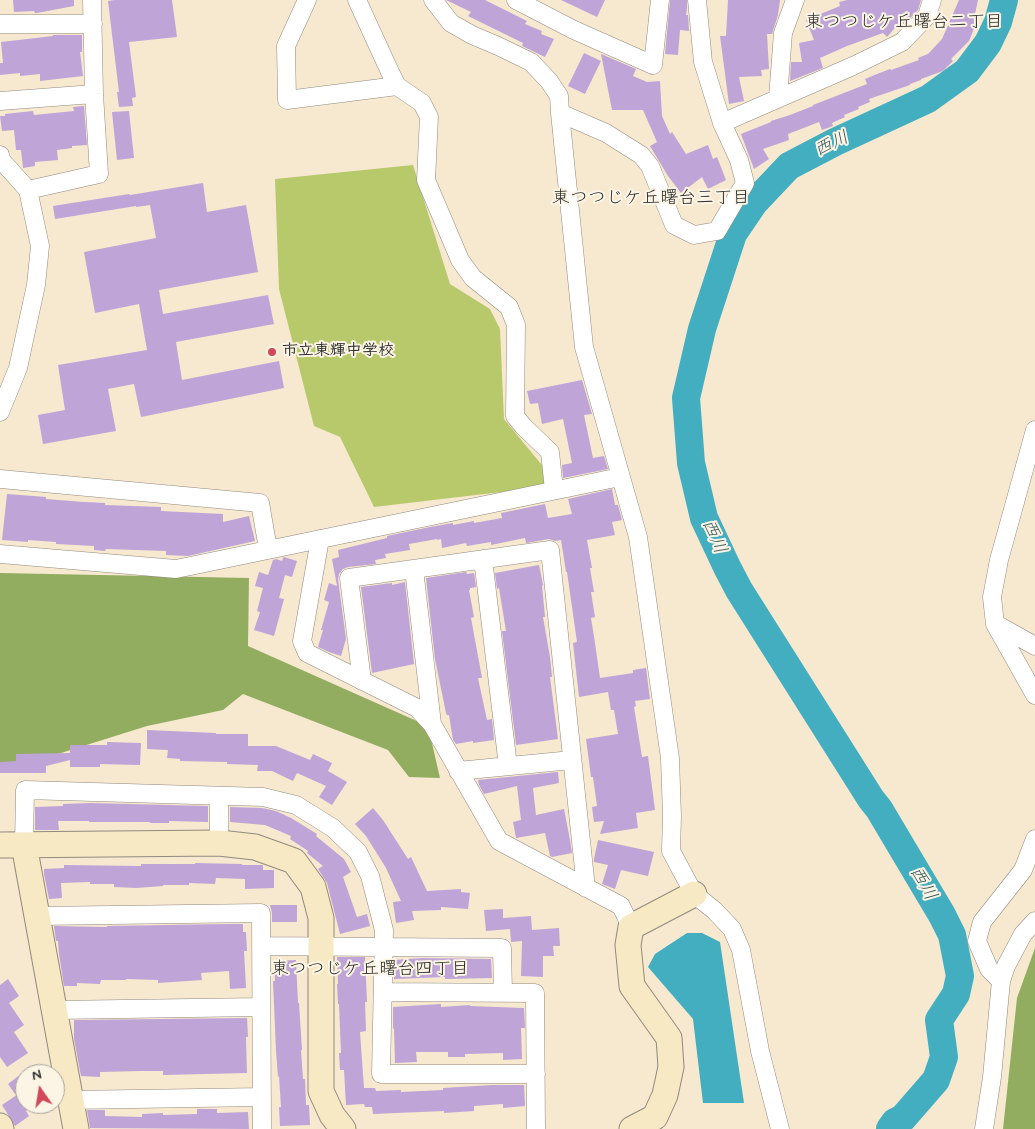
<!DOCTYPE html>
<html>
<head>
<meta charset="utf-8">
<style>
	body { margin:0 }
	#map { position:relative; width:1035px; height:1129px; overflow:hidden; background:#f7e8d0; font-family:Mynerve,sans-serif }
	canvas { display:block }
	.north { position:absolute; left:15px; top:1064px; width:50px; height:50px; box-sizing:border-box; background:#fcf5e5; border:1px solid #a8a49b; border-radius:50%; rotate:347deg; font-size:14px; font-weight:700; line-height:20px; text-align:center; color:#2b2b2b }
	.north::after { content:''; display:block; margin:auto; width:18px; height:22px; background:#d1495b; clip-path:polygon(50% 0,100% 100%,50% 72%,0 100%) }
</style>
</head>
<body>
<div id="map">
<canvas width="1035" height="1129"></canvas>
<div class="north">N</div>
</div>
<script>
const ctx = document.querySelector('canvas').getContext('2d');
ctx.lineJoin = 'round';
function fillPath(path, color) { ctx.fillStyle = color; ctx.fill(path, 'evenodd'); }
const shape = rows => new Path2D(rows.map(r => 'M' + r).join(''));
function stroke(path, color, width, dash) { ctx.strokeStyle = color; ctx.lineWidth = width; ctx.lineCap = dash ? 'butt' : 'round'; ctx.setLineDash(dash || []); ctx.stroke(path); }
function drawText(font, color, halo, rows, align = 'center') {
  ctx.font = font + ' Mynerve,"Klee One",sans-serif'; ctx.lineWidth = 4; ctx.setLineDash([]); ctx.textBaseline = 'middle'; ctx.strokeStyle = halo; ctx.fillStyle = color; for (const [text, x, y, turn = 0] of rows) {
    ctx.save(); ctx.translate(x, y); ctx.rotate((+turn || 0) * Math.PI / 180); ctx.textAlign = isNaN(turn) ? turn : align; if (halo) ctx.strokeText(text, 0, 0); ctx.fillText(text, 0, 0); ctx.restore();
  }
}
const green = shape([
	[413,165,450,284,490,309,500,329,504,419,546,470,545,485,527,489,374,507,340,437,314,426,279,289,275,179]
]);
const forest = shape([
	[0,573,249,578,248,646,428,726,440,778,409,777,388,750,243,694,223,710,147,726,61,753,0,770],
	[1035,948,1035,1129,1003,1129,1017,998]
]);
const water = shape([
	[687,933,702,933,720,942,744,1103,703,1103,693,1019,648,967,655,954]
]);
const river = shape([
	[890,1129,895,1122,903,1118,936,1080,944,1057,939,1020,956,994,960,976,952,935,942,915,879,809,871,799,739,590,727,567,704,518,691,463,686,398,702,329,733,234,754,203,789,166,835,142,928,99,967,71,988,43,998,22,1004,0]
]);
const building = shape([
	[13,0,74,0,74,6,37,13,35,13,34,11,14,12],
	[115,0,172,0,177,37,129,42,136,97,132,98,133,106,119,107,117,92,119,92,108,1],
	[446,0,485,0,527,21,525,24,542,31,541,34,554,39,545,57,522,46,523,43,468,16,471,12],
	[561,0,605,0,597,17],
	[670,0,687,0,687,8,686,15,688,15,689,31,680,30,678,55,665,54],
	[728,0,780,0,778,15,772,34,767,34,769,69,761,70,762,76,739,77,744,101,729,104,720,36,726,36],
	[847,0,921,0,918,10,902,27,899,23,887,37,883,33,847,46,820,58,823,68,790,81,791,62,802,62,799,43,814,40,806,20,840,6,839,2],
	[959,0,978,0,975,14,979,16,969,41,951,59,953,61,943,71,921,79,921,80,910,84,910,85,869,99,870,102,858,107,859,109,844,115,845,117,832,123,833,126,822,130,819,122,788,134,789,140,763,149,769,159,754,169,741,134,771,122,771,121,790,115,813,106,813,105,867,84,865,79,877,74,890,69,891,70,919,60,918,58,928,54,942,39],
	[53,35,82,35,82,52,80,52,83,76,40,81,40,74,20,76,20,73,0,75,0,63,3,63,1,42,53,36],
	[584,53,601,61,585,94,568,86],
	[601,54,636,69,633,76,647,82,660,81,662,116,670,134,672,132,686,154,708,145,713,159,717,157,726,180,708,189,702,177,681,193,668,176,650,146,657,142,643,110,612,110],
	[84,106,87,145,72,146,72,148,57,150,58,160,35,162,35,166,23,168,21,150,16,150,14,130,2,131,0,116,5,116,5,114,33,111,34,115,74,111,73,107],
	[129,111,134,158,117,160,112,112],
	[203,183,207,212,246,205,258,272,159,290,163,314,268,295,274,324,176,342,182,380,279,361,284,388,141,417,134,384,108,389,116,431,43,444,38,415,65,410,58,365,147,350,139,304,95,313,84,252,156,238,150,205,136,207,136,206,55,219,53,206,129,194,130,195],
	[582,380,592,414,584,415,593,458,604,456,608,469,563,478,562,465,572,463,563,419,542,424,538,403,530,404,527,391],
	[612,489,615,505,618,505,622,520,612,522,615,535,587,540,592,568,590,568,594,592,591,592,595,617,591,618,595,643,600,678,633,673,633,670,646,668,650,699,635,701,636,706,634,707,642,757,648,756,655,810,636,813,638,828,600,834,604,821,594,822,592,807,597,806,593,777,591,777,586,739,618,734,614,710,611,710,608,692,579,697,573,643,577,642,567,572,566,572,561,540,555,541,549,539,526,543,525,538,491,545,491,542,467,546,466,543,442,548,441,539,437,540,437,539,409,544,410,550,385,554,386,558,375,560,376,564,348,567,343,569,339,574,338,579,346,639,341,656,329,652,318,647,323,630,321,630,329,602,324,600,329,583,337,586,332,559,339,557,338,550,387,538,387,536,430,527,453,523,453,525,474,521,474,523,502,518,501,513,545,504,548,518,572,514,568,499],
	[7,494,46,497,46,499,84,502,105,503,105,505,161,507,161,511,223,514,223,522,249,516,255,541,188,556,166,555,166,551,106,549,105,551,94,550,94,546,56,544,56,542,28,540,28,542,2,540],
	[284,557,297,561,292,577,285,575,279,598,284,599,274,636,254,630,260,612,257,611,263,588,255,586,259,572,268,575,273,560,276,559,282,561,283,558],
	[539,565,543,585,542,586,545,617,543,617,550,657,552,677,550,677,558,739,516,745,502,631,506,631,499,588,497,589,495,573],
	[466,572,467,574,474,573,476,587,470,588,470,590,469,590,474,617,471,618,482,678,478,678,487,720,492,719,494,740,473,743,473,741,456,744,453,740,449,715,447,715,446,713,435,659,426,578],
	[405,582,414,664,372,673,361,587,392,583,392,585],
	[147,730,216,733,216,734,248,734,248,746,276,746,310,760,313,754,332,763,328,771,347,782,332,805,319,797,326,786,297,773,293,781,272,771,257,771,258,765,227,764,227,762,180,761,180,759,167,758,168,750,147,749],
	[107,742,141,743,140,765,100,764,100,767,70,767,70,760,46,766,46,773,0,773,0,762,16,761,16,754,70,753,70,745,107,745],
	[558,772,559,783,533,788,536,815,564,809,570,840,572,853,552,857,550,856,545,833,516,838,513,822,521,820,517,786,484,794,479,785,478,780],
	[90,803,208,806,208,822,169,821,169,823,150,823,150,822,89,822,89,821,58,821,59,830,35,830,35,807,63,806,63,804],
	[230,807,262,808,276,811,291,818,317,834,316,836,344,859,351,872,343,877,357,917,367,914,370,926,340,934,327,883,318,869,323,866,307,853,308,851,290,839,291,836,265,825,230,822],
	[373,808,383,820,408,859,411,857,427,891,461,889,461,892,470,893,468,909,441,907,441,910,412,911,414,920,396,923,393,902,401,901,386,868,366,836,355,824],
	[598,840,654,852,648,876,621,870,615,889,602,884,608,865,594,862,594,859],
	[195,863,242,864,242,865,263,865,263,870,274,870,274,888,245,889,245,879,216,878,215,884,189,883,189,885,163,885,163,886,136,888,114,887,114,884,90,884,90,882,61,883,62,898,49,899,44,874,44,869,64,868,64,865,141,866,141,864,195,864],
	[270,905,297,905,297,922,272,922,272,913],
	[503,909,503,918,531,916,532,930,559,928,560,946,553,946,554,956,543,956,543,977,521,976,522,941,511,942,510,929,486,931,484,910],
	[226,924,243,924,243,932,246,932,247,951,244,951,246,988,230,989,229,971,201,973,202,980,158,983,158,980,126,979,126,980,101,980,100,984,77,983,77,986,64,986,59,954,58,941,56,941,54,926,107,927,107,926],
	[337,957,365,957,367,1002,365,1002,366,1031,360,1032,364,1088,375,1088,376,1091,401,1090,401,1092,443,1090,443,1088,492,1085,524,1085,525,1106,503,1108,503,1104,474,1106,474,1111,444,1113,444,1111,373,1114,372,1107,365,1107,364,1104,346,1105,344,1070,340,1070,339,1053,341,1053,339,1004,338,1004,337,984,338,984],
	[422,958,491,959,492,978,445,979,445,977,394,979,394,960],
	[296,960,298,1003,299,1003,302,1050,301,1050,303,1079,305,1079,306,1105,309,1105,310,1125,280,1126,279,1107,281,1107,279,1076,278,1077,276,1051,273,981,275,981,274,961],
	[8,979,19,996,9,1003,24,1025,14,1032,28,1053,7,1067,0,1057,0,985],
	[441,1004,441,1007,470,1005,470,1006,524,1008,525,1028,521,1028,522,1059,503,1060,503,1053,465,1054,465,1057,448,1057,448,1052,416,1052,417,1062,395,1063,394,1028,393,1029,393,1007],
	[247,1018,248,1037,246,1037,247,1073,163,1075,163,1071,141,1071,100,1072,100,1077,81,1076,74,1039,74,1020],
	[25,1071,25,1087,15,1094,8,1084],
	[21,1092,25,1098,25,1104,29,1104,31,1108,26,1111,29,1116,15,1126,2,1105],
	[197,1109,217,1109,217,1113,248,1112,249,1129,90,1128,87,1110,105,1110,105,1116,142,1117,142,1114,163,1113,163,1115,197,1114]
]);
const street = shape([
	[307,0,286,46,287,100,397,86],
	[357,0,390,72,397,86,422,103,429,117,426,180,460,260,473,278,509,307,516,325,515,416,523,426,550,452,554,490],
	[433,0,451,23,472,35,498,46,531,62,549,81,559,96,560,113,584,347,638,537,670,758,672,816,671,851,694,894,714,910,732,929,741,950,760,1051,780,1129],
	[516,0,574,30,653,65,660,0],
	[0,24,93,24],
	[778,98,783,33,795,0],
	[0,101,94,94],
	[560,113,606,133,641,155,650,166,674,225,694,235,717,231,745,183,739,160,722,123,703,62,697,0],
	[722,123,853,66,902,42,927,16,932,0],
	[0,155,1,160,28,190,40,246,36,285,18,368,0,412],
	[28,190,99,174,94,94,92,0],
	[1035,430,999,560,992,597,995,624,1035,695],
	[0,479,260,503,268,549],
	[320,539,302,641,307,653,417,708,432,724,499,841,621,906,631,927],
	[0,554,176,569,620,477],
	[483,559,508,766],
	[414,569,432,724],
	[996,624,1035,646],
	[362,681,349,578,550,550,586,888],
	[458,771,572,760],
	[219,796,219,843],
	[24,845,25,790,263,797,296,805,333,828,358,852,370,876,384,930,381,1074,536,1074],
	[37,916,261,913,262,1129],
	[261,946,502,948,503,993],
	[1001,981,989,969,977,941,982,922,1023,870,1035,839],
	[383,992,535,993,536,1129],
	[54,1010,261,1007],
	[70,1100,262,1097],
	[984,1129,992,1077,1001,981,1006,966,1023,934,1035,921]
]);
const secondary = shape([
	[0,845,219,843,255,847,294,861,313,887,321,918,321,1091,332,1115,343,1129],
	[24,845,76,1129],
	[0,1126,1,1129],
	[632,1129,655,1117,665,1095,671,1067,669,1038,632,986,628,945,631,927,694,894]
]);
const markers = [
	[272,352,5,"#d1495b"]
];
const poiNames = [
	["市立東輝中学校",282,352]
];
const neighbourhoodNames = [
	["東つつじケ丘曙台二丁目",904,23],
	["東つつじケ丘曙台三丁目",651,199],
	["東つつじケ丘曙台四丁目",370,970]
];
const waterNames = [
	["西川",832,145,-26],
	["西川",713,537,66],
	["西川",922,884,60]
];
fillPath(green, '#b8c96c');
fillPath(forest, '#92ad60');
fillPath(water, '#42aec0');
stroke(river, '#42aec0', 28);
fillPath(building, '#bfa4d7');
stroke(street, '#918a7e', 19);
stroke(secondary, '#918a7e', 27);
stroke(street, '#fff', 18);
stroke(secondary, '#f7e9c3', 25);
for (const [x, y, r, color] of markers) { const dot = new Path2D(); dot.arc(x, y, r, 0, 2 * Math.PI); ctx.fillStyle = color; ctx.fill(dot); stroke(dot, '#fcf5e5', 2); }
drawText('bold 16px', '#2b2b2b', '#fcf5e5', poiNames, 'left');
drawText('18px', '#2b2b2b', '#fcf5e5', neighbourhoodNames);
drawText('italic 18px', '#33595f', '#fcf5e5', waterNames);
</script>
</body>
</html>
